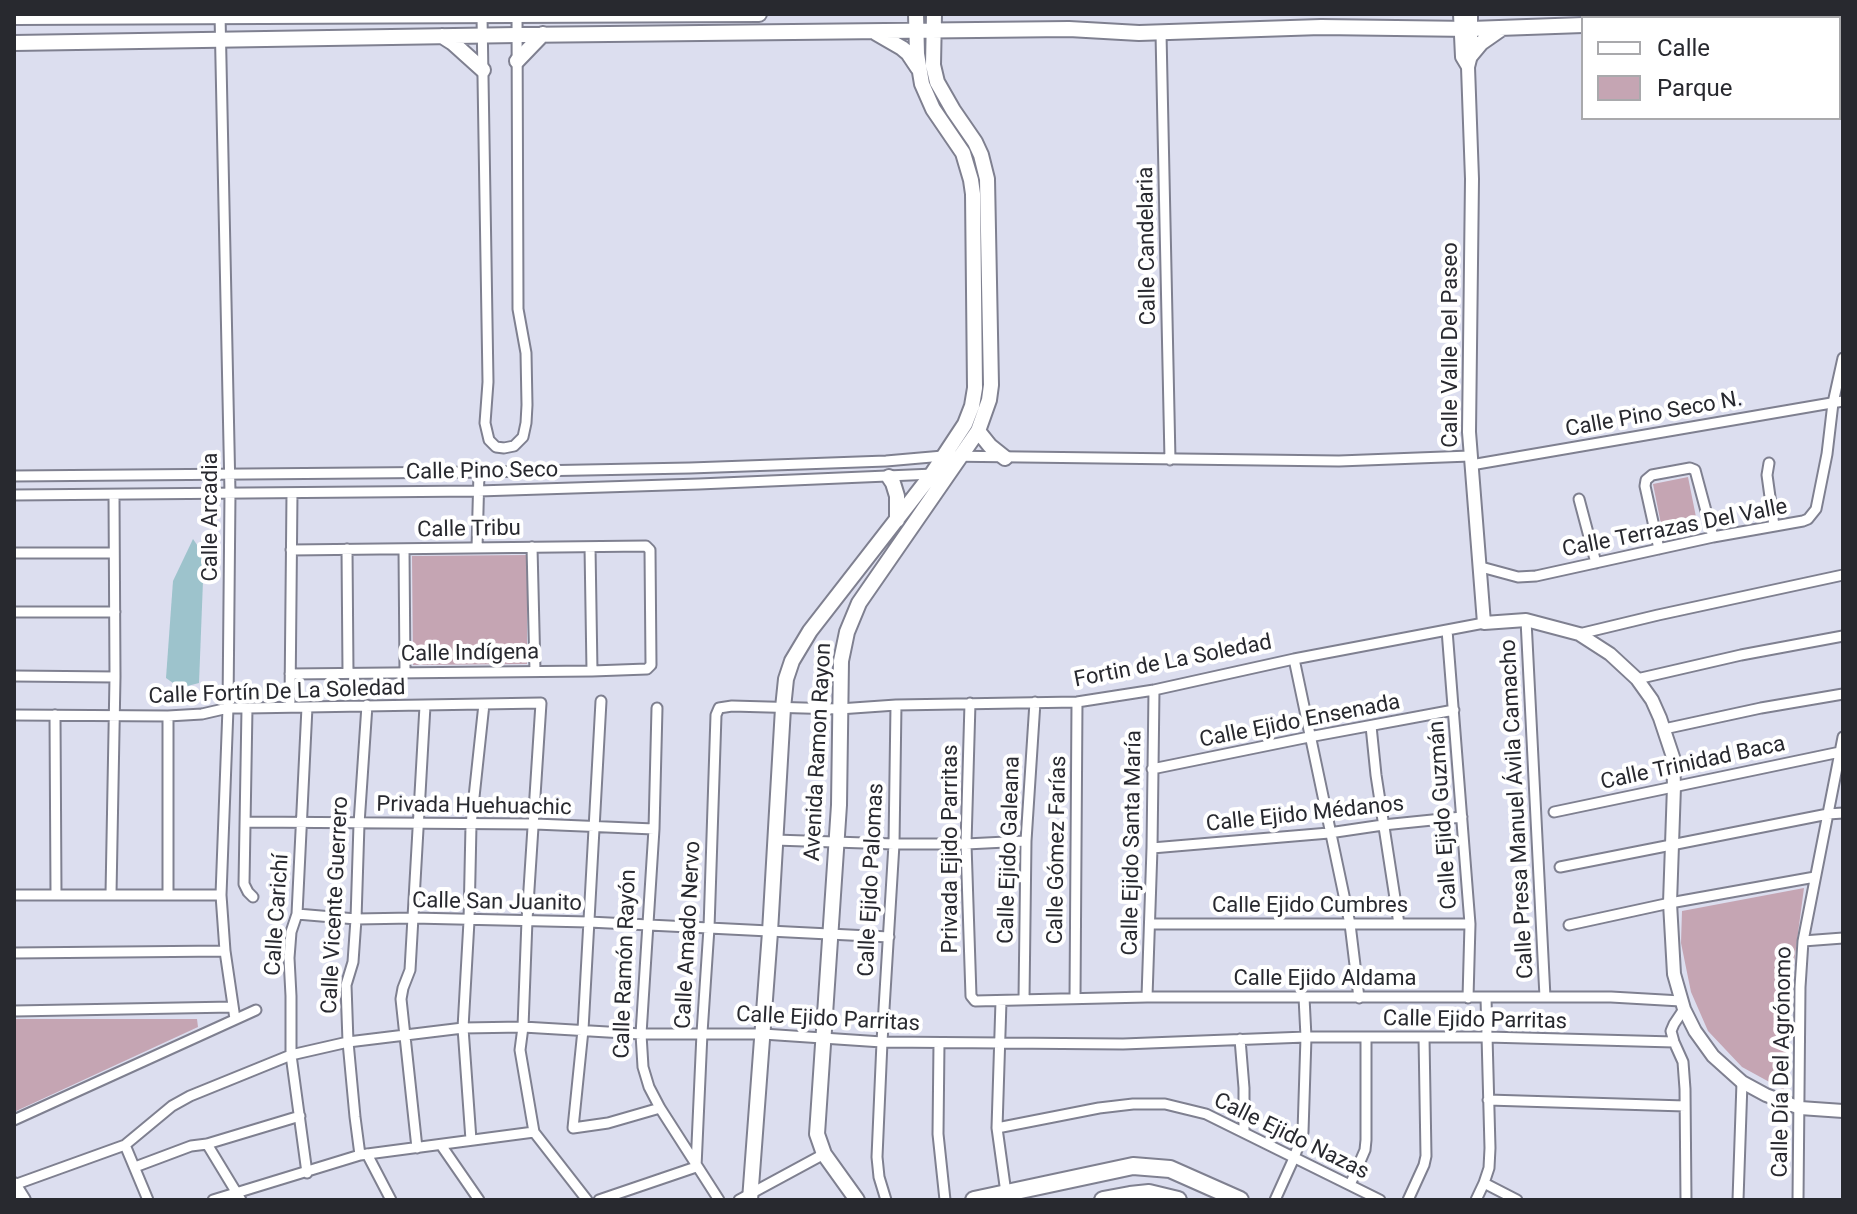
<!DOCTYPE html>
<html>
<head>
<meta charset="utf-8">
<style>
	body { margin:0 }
	#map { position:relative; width:1857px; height:1214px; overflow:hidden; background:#dcdeef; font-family:Roboto,sans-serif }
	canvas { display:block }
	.frame { position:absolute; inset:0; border:16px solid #28292f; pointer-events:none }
	.legend { position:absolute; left:1581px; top:16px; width:260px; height:104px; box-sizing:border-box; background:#fff; border:2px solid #a9a9ac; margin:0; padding:10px 14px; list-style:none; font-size:24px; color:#28292f }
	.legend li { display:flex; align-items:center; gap:16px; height:40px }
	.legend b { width:40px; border:2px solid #a9a9ac }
</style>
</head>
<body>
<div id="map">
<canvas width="1857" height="1214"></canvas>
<div class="frame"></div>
<ul class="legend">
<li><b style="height:10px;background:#fff"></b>Calle</li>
<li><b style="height:22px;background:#c5a5b3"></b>Parque</li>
</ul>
</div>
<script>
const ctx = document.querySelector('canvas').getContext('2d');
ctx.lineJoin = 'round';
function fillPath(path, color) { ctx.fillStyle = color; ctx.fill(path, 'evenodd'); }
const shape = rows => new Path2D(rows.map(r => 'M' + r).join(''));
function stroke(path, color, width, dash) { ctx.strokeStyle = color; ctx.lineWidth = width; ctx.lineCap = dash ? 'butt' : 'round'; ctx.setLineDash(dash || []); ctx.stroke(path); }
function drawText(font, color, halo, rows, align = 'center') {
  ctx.font = font + ' Roboto,sans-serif'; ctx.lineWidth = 8; ctx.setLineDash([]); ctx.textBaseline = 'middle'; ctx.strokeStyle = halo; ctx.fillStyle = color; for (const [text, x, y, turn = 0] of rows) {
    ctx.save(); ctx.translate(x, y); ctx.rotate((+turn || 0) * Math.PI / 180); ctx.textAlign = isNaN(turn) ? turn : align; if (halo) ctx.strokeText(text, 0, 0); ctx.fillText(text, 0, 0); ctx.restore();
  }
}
const green = shape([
	[1688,477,1699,532,1664,539,1653,484],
	[527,555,527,664,413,665,412,556],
	[1804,888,1790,993,1784,1090,1742,1067,1708,1031,1691,992,1681,943,1682,911],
	[14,1019,197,1019,198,1027,14,1112]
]);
const water = shape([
	[193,539,204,555,199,683,180,688,166,678,173,581]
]);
const minor = shape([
	[220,14,230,493,228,708,221,895,225,951,235,1019],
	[482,16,488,382,485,423,489,440,496,447,504,448,514,446,523,437,526,423,527,405,526,353,518,309,517,15],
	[1161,33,1170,460],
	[1769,463,1767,475,1774,526],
	[1471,465,1843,401],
	[14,476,479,472,690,468,886,461,943,456,1339,461,1470,456],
	[14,495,478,491,699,484,934,474],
	[1579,499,1596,563],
	[532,547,535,671],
	[590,547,592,671],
	[477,548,479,472],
	[347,549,348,673],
	[404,549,405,673],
	[1659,549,1645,486,1646,480,1652,475,1690,468,1695,470,1713,537],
	[14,553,113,553],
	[1481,567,1518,577,1536,576,1713,537,1803,521,1808,519,1816,509,1827,454,1833,403,1843,358],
	[14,612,115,612],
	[1526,620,1545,997],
	[1447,630,1470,924,1468,998],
	[1579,634,1658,615,1843,575],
	[1294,659,1350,924,1359,998],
	[290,674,592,671,647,669,651,665,650,550,646,546,291,550],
	[14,676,115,677],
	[1637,679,1741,655,1843,636],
	[290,701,292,493],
	[601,701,583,1030,573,1128,608,1123,660,1108],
	[970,703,966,844,971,996,975,1001,1147,997,1611,997,1681,1001],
	[307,707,297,914,291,932,289,958,291,996,291,1055,307,1173],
	[247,708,244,884,248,892,253,897],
	[657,708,654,829,641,1034,643,1067,649,1087,660,1108,719,1200],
	[14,715,168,716,202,714,228,708,247,708,541,703,527,920,523,1027,520,1050,534,1132,587,1200],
	[55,715,56,894],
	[168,716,168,894],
	[1371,726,1376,775,1399,924],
	[1664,729,1761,708,1843,694],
	[1152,769,1309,737,1454,710],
	[1554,812,1840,752],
	[246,822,535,824,654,829],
	[775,840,894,844,966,844,1026,841],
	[1152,848,1329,833,1383,825,1462,817],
	[1560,867,1828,814,1843,813],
	[111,894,115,677,114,495],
	[14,895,221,895],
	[297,914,356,919,413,918,589,922,889,937],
	[1150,924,1470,924],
	[1569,925,1670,903,1815,877],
	[1803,941,1843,938],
	[14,953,225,951],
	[1147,997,1152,848,1154,690],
	[1075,998,1077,702],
	[1024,999,1026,841,1035,702],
	[1001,1001,997,1128,1006,1193],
	[1684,1009,1674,1024,1671,1031,1674,1042,1683,1062,1685,1089,1686,1200],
	[14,1011,233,1007],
	[1240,1039,1244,1088,1244,1132],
	[939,1043,938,1134,945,1200],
	[1488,1100,1685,1106],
	[14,1120,256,1010],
	[997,1128,1099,1108,1133,1104,1165,1104,1206,1114,1380,1200],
	[471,1140,463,1028,469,921,471,825,484,704],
	[207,1144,241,1200],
	[125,1145,148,1200],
	[441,1145,479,1200],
	[417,1148,401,999,403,988,410,970,425,706],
	[367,1154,391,1200],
	[360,1155,355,1117,348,1042,346,985,353,962,356,919,359,824,367,705],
	[135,1167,191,1146,207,1144,300,1116],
	[1484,1183,1517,1200],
	[14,1185,125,1145,172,1106,190,1096,291,1055,348,1042,463,1028,523,1027,641,1034,763,1034,882,1042,1123,1044,1306,1037,1487,1037,1674,1042],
	[1350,1185,1365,1150,1366,1140,1366,1038],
	[213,1200,360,1155,534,1132],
	[599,1200,696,1167,702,1033,709,928,716,715,719,708,732,706,839,709,896,705,1077,702,1154,690,1294,659,1484,623],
	[739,1200,824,1154],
	[886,1200,879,1177,877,1157,882,1042,894,844,896,705],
	[1275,1200,1294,1158,1303,1132,1306,1037,1304,997],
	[1408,1200,1424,1165,1426,1156,1424,1037],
	[1476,1200,1484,1183,1489,1168,1490,1148,1486,998],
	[1738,1200,1742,1082],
	[1798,1200,1800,987,1803,941,1843,737]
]);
const tertiary = shape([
	[1460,14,1462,57,1468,67],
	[1471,14,1471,55,1468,67,1472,179,1469,432,1484,623,1526,620,1579,634,1610,654,1637,679,1652,700,1660,718,1673,757,1674,786,1670,903,1674,974,1684,1009,1695,1031,1713,1056,1742,1082,1766,1095,1800,1108,1843,1111],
	[14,1184,24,1200]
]);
const secondary = shape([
	[14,17,759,14],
	[1839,21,1843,21],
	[876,33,902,48,908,53,918,68],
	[442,36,453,43,483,70],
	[14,43,517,35,1069,29,1139,33,1321,27,1471,29,1583,25],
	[1471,55,1481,43,1501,29],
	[517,61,543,34],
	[978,431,990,446,1005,458],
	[889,477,893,483,897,496,897,520],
	[750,1200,770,932,783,708,786,679,792,661,810,631,932,474,965,424,972,406,975,388,973,194,971,180,963,153,933,109,922,84,917,54,916,14],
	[857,1200,824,1154,817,1134,839,805,841,661,847,632,859,603,978,431,989,400,991,385,987,179,981,155,975,142,953,110,937,82,933,65,934,14]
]);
const primary = shape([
	[974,1200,1133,1166,1170,1169,1240,1200],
	[1103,1200,1130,1195,1149,1193,1178,1200]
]);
const streetNames = [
	["Calle Candelaria",1148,246,-91],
	["Calle Valle Del Paseo",1451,345,-90],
	["Calle Pino Seco N.",1654,415,-10],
	["Calle Pino Seco",482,472,-1],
	["Calle Arcadia",211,517,-90],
	["Calle Terrazas Del Valle",1675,529,-11],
	["Calle Tribu",469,530,-1],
	["Calle Indígena",470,654,-1],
	["Fortin de La Soledad",1173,662,-11],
	["Calle Fortín De La Soledad",277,693,-2],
	["Calle Ejido Ensenada",1300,722,-11],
	["Avenida Ramon Rayon",819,752,-87],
	["Calle Trinidad Baca",1693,764,-12],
	["Privada Huehuachic",474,807,1],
	["Calle Presa Manuel Ávila Camacho",1518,809,-93],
	["Calle Ejido Médanos",1305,815,-6],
	["Calle Ejido Guzmán",1444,815,-94],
	["Calle Ejido Santa María",1133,843,-89],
	["Privada Ejido Parritas",951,849,-90],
	["Calle Ejido Galeana",1010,850,-88],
	["Calle Gómez Farías",1058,850,-89],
	["Calle Ejido Palomas",872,880,-87],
	["Calle San Juanito",497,903,1],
	["Calle Vicente Guerrero",336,905,-87],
	["Calle Ejido Cumbres",1310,906],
	["Calle Carichí",278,915,-86],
	["Calle Amado Nervo",689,935,-87],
	["Calle Ramón Rayón",626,964,-88],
	["Calle Ejido Aldama",1325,979],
	["Calle Ejido Parritas",828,1020,3],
	["Calle Ejido Parritas",1475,1021,1],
	["Calle Día Del Agrónomo",1783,1062,-89],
	["Calle Ejido Nazas",1291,1137,26]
];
fillPath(green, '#c5a5b3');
fillPath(water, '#9dc3cc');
stroke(minor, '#7f8090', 13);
stroke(tertiary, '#7f8090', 16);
stroke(secondary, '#7f8090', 18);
stroke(primary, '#7f8090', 20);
stroke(minor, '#fff', 9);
stroke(tertiary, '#fff', 12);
stroke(secondary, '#fff', 14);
stroke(primary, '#fff', 16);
drawText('22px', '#28292f', '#fff', streetNames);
</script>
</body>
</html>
